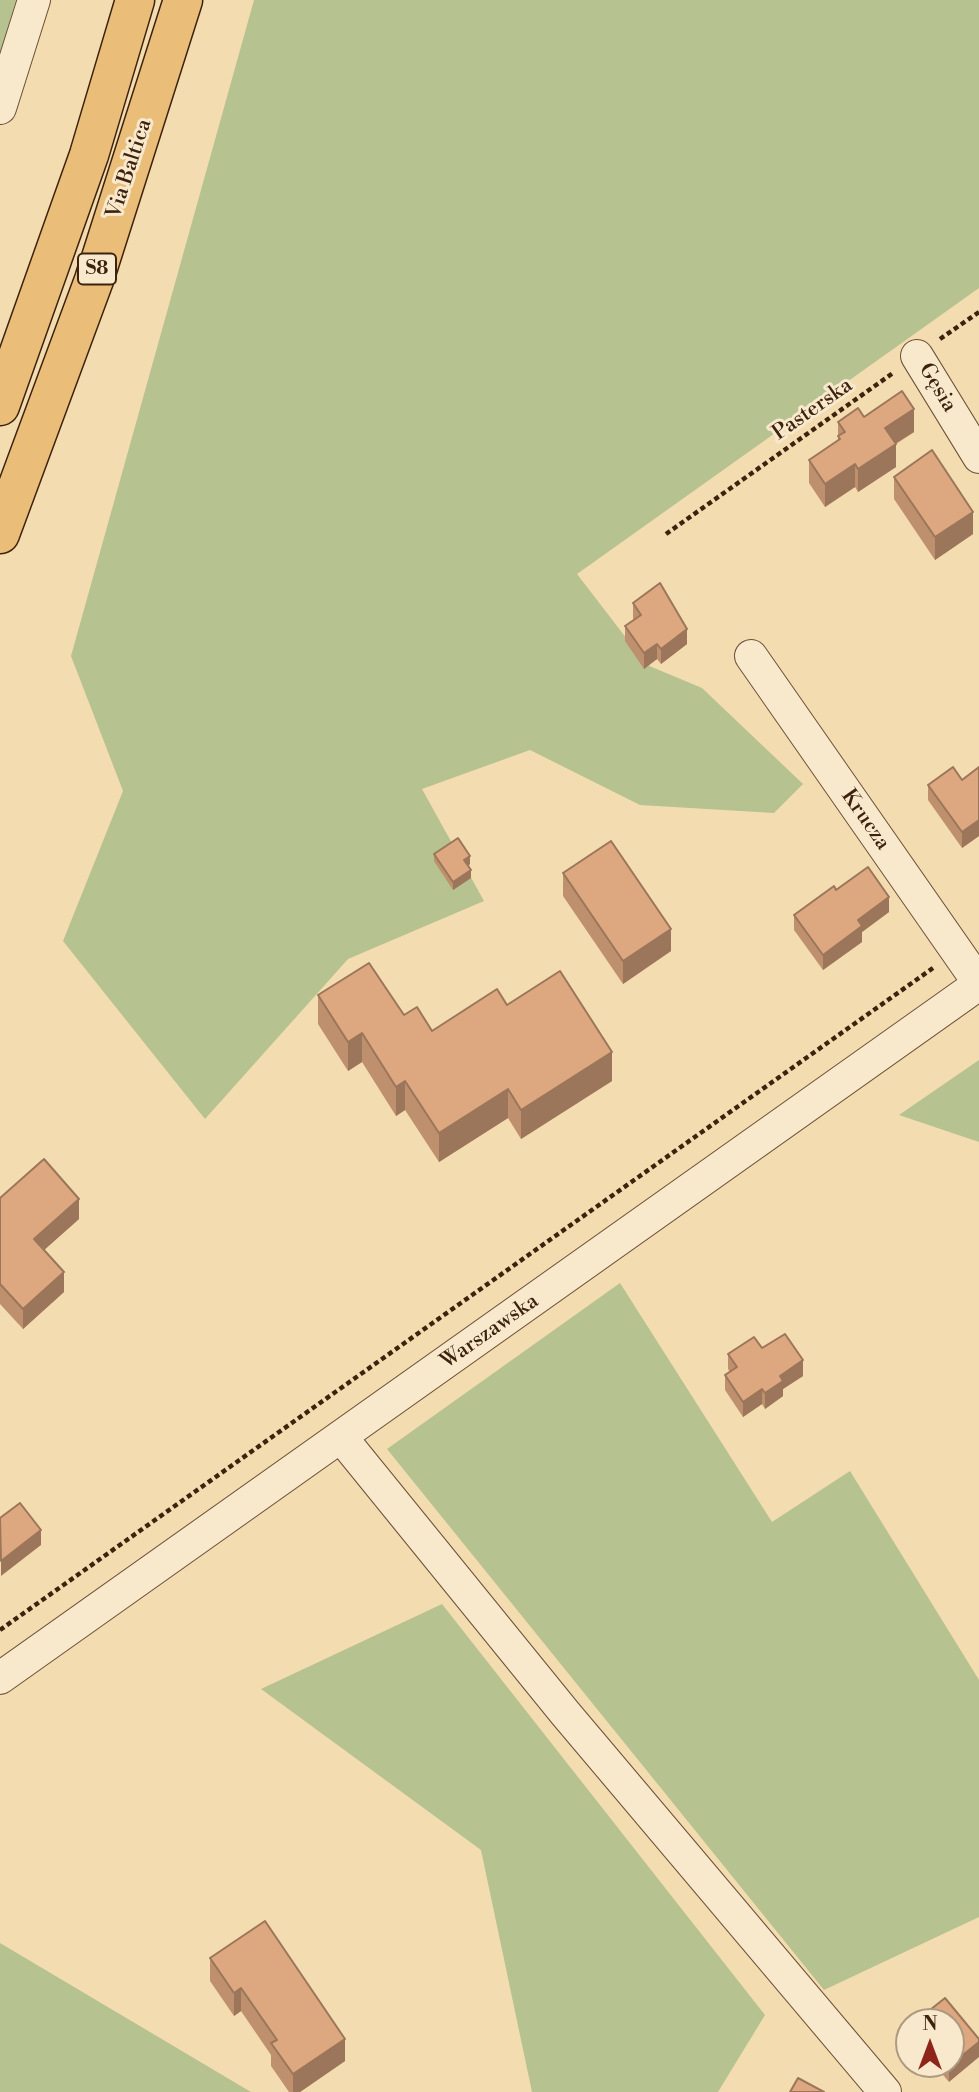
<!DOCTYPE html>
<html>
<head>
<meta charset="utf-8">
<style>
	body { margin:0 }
	#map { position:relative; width:979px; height:2092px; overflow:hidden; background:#f4dcb1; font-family:"Libre Bodoni",serif }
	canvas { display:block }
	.north { position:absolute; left:895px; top:2008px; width:70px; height:70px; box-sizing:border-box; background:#f8e8cc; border:2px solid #ad9980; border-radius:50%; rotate:0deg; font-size:19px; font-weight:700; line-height:28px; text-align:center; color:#3d220e }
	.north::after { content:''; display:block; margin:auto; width:24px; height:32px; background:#8f2418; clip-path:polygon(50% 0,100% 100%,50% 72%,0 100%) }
</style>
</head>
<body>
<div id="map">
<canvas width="979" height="2092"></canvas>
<div class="north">N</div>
</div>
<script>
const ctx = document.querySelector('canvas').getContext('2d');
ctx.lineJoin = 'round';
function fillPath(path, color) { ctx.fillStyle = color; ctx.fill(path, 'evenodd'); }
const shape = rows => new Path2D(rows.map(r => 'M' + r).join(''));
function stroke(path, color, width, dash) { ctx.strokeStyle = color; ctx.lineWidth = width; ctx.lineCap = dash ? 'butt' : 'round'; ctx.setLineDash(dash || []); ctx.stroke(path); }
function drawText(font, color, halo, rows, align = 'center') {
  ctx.font = font + ' "Libre Bodoni",serif'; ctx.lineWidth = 6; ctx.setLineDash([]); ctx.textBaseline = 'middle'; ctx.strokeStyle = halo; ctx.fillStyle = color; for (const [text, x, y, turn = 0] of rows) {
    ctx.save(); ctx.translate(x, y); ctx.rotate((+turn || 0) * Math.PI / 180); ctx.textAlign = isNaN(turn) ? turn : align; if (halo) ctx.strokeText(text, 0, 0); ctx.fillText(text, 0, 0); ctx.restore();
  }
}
const green = shape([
	[0,0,16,0,0,53],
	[254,0,979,0,979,288,577,574,647,665,702,688,803,784,774,813,640,805,530,750,422,789,484,901,348,959,205,1119,63,941,123,791,71,656],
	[979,1060,979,1142,899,1115],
	[620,1283,772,1522,850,1471,979,1680,979,1917,824,1990,387,1449],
	[442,1604,765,2015,718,2092,532,2092,481,1850,261,1689],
	[0,1943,251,2092,0,2092]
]);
const path = shape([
	[940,339,979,312],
	[666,534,893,373],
	[0,1630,933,968]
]);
const minor = shape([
	[0,108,34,0],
	[917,356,979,457],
	[751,656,979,983],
	[341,1437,565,1713,885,2092],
	[0,1678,979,984]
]);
const highway = shape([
	[0,406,89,155,135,0],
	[0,534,94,280,183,0]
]);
const wall = shape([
	[864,417,914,432,896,444,896,467,858,492,855,487,825,507,809,483,809,460,838,440,838,422],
	[894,477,973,534,935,560,894,499],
	[633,603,687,644,661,664,657,659,644,669,625,641,625,626,634,620,633,618],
	[979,767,979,836,962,848,928,800,928,785,962,780],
	[434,854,470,864,468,866,471,878,453,890,434,861],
	[563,873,671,951,623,984,563,896],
	[889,912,862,932,862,942,823,970,794,930,794,915],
	[318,995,404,1015,432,1031,507,1005,612,1081,521,1139,508,1118,439,1162,405,1110,396,1116,362,1062,348,1071,318,1024],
	[0,1198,79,1219,44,1250,64,1292,23,1329,0,1304],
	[762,1348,803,1376,783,1389,783,1396,765,1409,762,1404,743,1417,725,1390,725,1375,730,1372,728,1369,728,1354],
	[210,1958,345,2061,300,2092,289,2092,271,2066,271,2055,241,2011,234,2016,210,1981],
	[934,2064,951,2064,949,2082]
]);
const shadedWall = shape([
	[914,409,914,432,885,450,885,428],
	[896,444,896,467,858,492,858,469],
	[855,464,855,487,825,507,825,484],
	[973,512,973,534,935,560,935,537],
	[687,629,687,644,661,664,661,649],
	[657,644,657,659,644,669,644,653],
	[979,820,979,836,962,848,962,832],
	[470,856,470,864,464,868,464,860],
	[471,870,471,878,453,890,453,882],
	[889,897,889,912,862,932,862,942,823,970,823,955,858,920],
	[671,929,671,951,623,984,623,961],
	[362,1033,362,1062,348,1071,348,1042],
	[612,1052,612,1081,521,1139,521,1110],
	[405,1081,405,1110,396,1116,396,1087],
	[508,1089,508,1118,439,1162,439,1133],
	[79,1199,79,1219,34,1259,34,1239],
	[64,1272,64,1292,23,1329,23,1309],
	[803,1360,803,1376,783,1389,783,1396,765,1409,765,1393,780,1376],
	[762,1389,762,1404,743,1417,743,1402],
	[41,1530,41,1545,1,1576,1,1561],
	[241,1988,241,2011,234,2016,234,1993],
	[345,2039,345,2061,300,2092,293,2092,293,2074],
	[979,2042,979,2057,949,2082,949,2066]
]);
const building = shape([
	[902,391,914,409,885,428,896,444,858,469,855,464,825,484,809,460,840,439,838,436,845,432,838,422,858,408,864,417,902,391],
	[932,450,973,512,935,537,894,477,932,450],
	[660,583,687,629,661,649,657,644,644,653,625,626,641,615,633,603,660,583],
	[953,767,962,780,979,767,979,820,962,832,928,785,953,767],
	[458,838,470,856,464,860,471,870,453,882,434,854,458,838],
	[611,841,671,929,623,961,563,873,611,841],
	[868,867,889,897,858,920,862,926,823,955,794,915,834,886,836,890,868,867],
	[369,963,404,1015,417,1007,432,1031,497,989,507,1005,560,971,612,1052,521,1110,508,1089,439,1133,405,1081,396,1087,362,1033,348,1042,318,995,369,963],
	[44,1159,79,1199,34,1239,64,1272,23,1309,0,1284,0,1198,44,1159],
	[785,1334,803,1360,780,1376,783,1381,765,1393,762,1389,743,1402,725,1375,737,1367,728,1354,754,1337,762,1348,785,1334],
	[20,1503,41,1530,1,1561,0,1518,20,1503],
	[265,1921,345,2039,293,2074,271,2043,277,2040,241,1988,234,1993,210,1958,265,1921],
	[945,1998,979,2039,979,2042,949,2066,947,2064,951,2064,951,2022,915,2022,945,1998],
	[798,2078,824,2092,790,2092,798,2078]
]);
const shields = [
	[97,269,38]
];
const shieldNames = [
	["S8",97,269]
];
const streetNames = [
	["Via Baltica",130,169,-72],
	["Gęsia",937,388,59],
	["Pasterska",813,410,-35],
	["Krucza",865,820,55],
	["Warszawska",490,1332,-35]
];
fillPath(green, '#b6c28f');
stroke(minor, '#6b5037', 34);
stroke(highway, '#3d220e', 41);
stroke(path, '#3d220e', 4.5, [5, 3.5]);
stroke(minor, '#f8e8cc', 32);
stroke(highway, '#eabe78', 38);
fillPath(wall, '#be906e');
fillPath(shadedWall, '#9b765a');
fillPath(building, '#dda880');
stroke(building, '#9b765a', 2);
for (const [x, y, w] of shields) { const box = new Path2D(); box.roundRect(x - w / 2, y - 15.5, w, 31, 5); ctx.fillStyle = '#f8e8cc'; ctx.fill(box); stroke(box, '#3d220e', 2); }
drawText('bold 19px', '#3d220e', null, shieldNames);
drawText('21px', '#3d220e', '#f8e8cc', streetNames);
</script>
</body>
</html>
